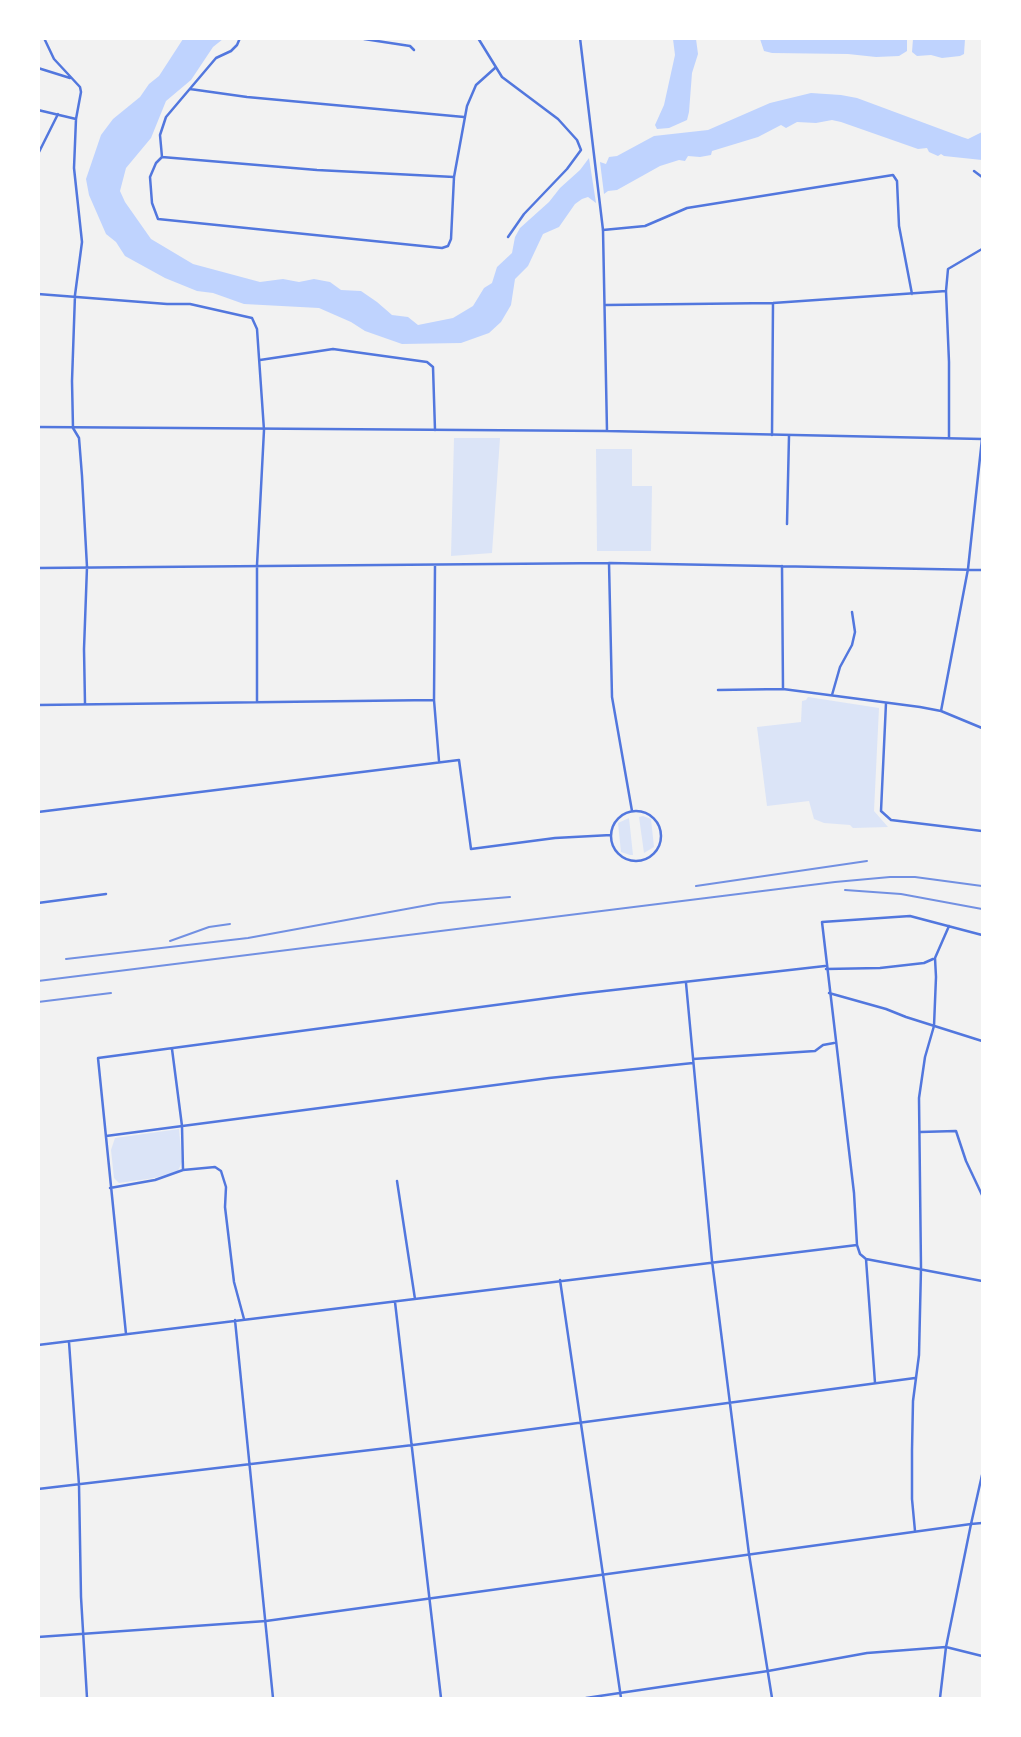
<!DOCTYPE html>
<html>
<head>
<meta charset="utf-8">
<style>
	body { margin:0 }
	#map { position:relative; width:1021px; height:1737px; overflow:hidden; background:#f2f2f2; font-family:Roboto,sans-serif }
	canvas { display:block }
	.frame { position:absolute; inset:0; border:40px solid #fff; pointer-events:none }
</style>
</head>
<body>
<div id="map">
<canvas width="1021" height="1737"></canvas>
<div class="frame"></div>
</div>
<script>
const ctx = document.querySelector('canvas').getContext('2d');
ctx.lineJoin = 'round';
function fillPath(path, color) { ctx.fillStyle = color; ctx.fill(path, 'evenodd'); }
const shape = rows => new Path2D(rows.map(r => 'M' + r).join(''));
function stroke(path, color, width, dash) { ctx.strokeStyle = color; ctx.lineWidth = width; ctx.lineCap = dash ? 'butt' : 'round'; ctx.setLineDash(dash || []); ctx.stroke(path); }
const green = shape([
	[454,438,500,438,492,553,451,556],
	[596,449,632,449,632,486,652,486,651,551,597,551],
	[808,697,879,708,874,811,888,827,853,828,850,825,824,823,814,819,809,801,767,806,757,727,801,722,802,701,806,700],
	[643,816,651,819,654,847,644,853,639,817],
	[629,818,633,855,630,855,621,852,618,823],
	[179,1129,182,1162,178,1171,154,1178,119,1183,114,1178,111,1150,115,1138]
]);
const water = shape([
	[183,39,223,39,213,47,191,80,166,101,151,138,126,168,120,191,125,202,151,239,193,264,260,282,283,279,299,282,314,279,330,282,341,290,361,291,377,302,392,315,408,317,418,325,453,318,473,306,484,288,492,283,497,267,512,253,515,237,520,228,549,202,560,188,580,170,589,158,596,203,588,197,582,199,575,204,559,227,543,234,528,266,515,279,511,305,501,322,489,333,461,343,402,344,365,331,351,322,319,308,244,304,213,293,197,291,165,278,125,256,116,242,106,234,89,195,86,179,101,135,113,119,140,97,149,84,159,76],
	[673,39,696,39,698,54,692,73,689,112,687,120,669,128,657,129,655,125,664,105,675,55],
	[760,39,760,38,907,39,907,51,899,56,876,57,848,54,772,53,764,51],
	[913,39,965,39,964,54,960,56,942,58,931,55,917,56,912,52],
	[811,93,841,95,857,98,962,137,968,139,982,132,982,160,944,156,941,154,938,156,929,152,927,148,918,149,841,122,832,120,816,123,797,122,786,128,781,125,758,137,712,151,711,155,700,157,688,156,685,161,679,160,660,166,617,190,608,191,604,194,600,162,606,164,609,157,617,156,654,136,708,130,770,103]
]);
const minor = shape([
	[44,38,54,59,80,87,81,92,76,119,74,168,82,242,75,295,72,381,73,428,79,438,82,476,87,567,84,649,85,704],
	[240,38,237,45,231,51,216,58,166,117,160,135,162,157,156,163,150,177,152,203,158,219,442,248,448,246,451,239,454,177,467,106,476,85,495,68],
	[478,38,502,77,558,119,577,140,581,150,567,169,524,214,508,237],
	[364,39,410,46,414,50],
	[38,68,70,78],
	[190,89,247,97,464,117],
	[38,110,76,119],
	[38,154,58,114],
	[162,157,317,170,454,177],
	[974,171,982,177],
	[603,230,645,226,687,208,893,175,897,181,899,226,912,294],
	[946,291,949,362,949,438],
	[38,294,167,304,190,304,252,318,257,329,264,430,257,565,257,701],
	[606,305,773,303,946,291,948,269,982,249],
	[260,360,333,349,427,362,433,367,435,430],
	[772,435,773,303],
	[787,524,789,436],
	[609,563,612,697,632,811],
	[435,565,434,700,439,761],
	[782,566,783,689],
	[38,568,609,563,982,570],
	[718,690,783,689,920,707,941,711,982,728],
	[832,695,840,667,852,645,855,632,852,612],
	[886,703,881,811,891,820,982,831],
	[38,705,434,700],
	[941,711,968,569,982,439],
	'611 836a25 25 0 1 1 50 0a25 25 0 1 1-50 0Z',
	[38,812,459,760,471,849,555,838,611,835],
	[38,903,106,894],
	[826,969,880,968,924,963,933,959],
	[686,983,712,1261,749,1554,772,1698],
	[829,993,886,1009,906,1017,982,1041],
	[172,1049,182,1126,183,1170],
	[693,1059,815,1051,823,1045,834,1043],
	[920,1132,956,1131,966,1161,982,1195],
	[106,1136,549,1078,693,1063],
	[397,1181,415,1299],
	[110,1188,155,1180,183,1170,215,1167,221,1171,226,1187,225,1207,234,1282,244,1319],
	[866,1259,982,1281],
	[560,1280,621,1698],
	[395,1302,441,1698],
	[235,1320,273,1698],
	[126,1334,98,1058,578,994,825,966],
	[69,1342,79,1485,81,1597,87,1698],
	[38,1345,857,1245],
	[875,1383,866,1259,860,1254,857,1245,854,1193,822,922,910,916,982,935],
	[982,1475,971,1524,982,1523],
	[38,1489,413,1445,915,1378],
	[915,1531,912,1499,912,1450,913,1401,919,1355,921,1268,919,1098,925,1057,934,1026,936,977,935,958,949,926],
	[586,1698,768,1671,867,1653,946,1647,940,1698]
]);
const tertiary = shape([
	[580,38,603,230,607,431],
	[38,427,607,431,982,439],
	[38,1637,266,1621,971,1524,946,1647,982,1656]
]);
const rail = shape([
	[696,886,867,861],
	[845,890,901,894,982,909],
	[170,941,209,927,230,924],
	[66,959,248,938,439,903,510,897],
	[38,981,835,882,890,877,915,877,982,886],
	[38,1002,111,993]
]);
fillPath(green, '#dbe4f7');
fillPath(water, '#bfd3fe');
stroke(minor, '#5277de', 2.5);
stroke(tertiary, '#5277de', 2.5);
stroke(rail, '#7290e2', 2);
</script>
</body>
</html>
